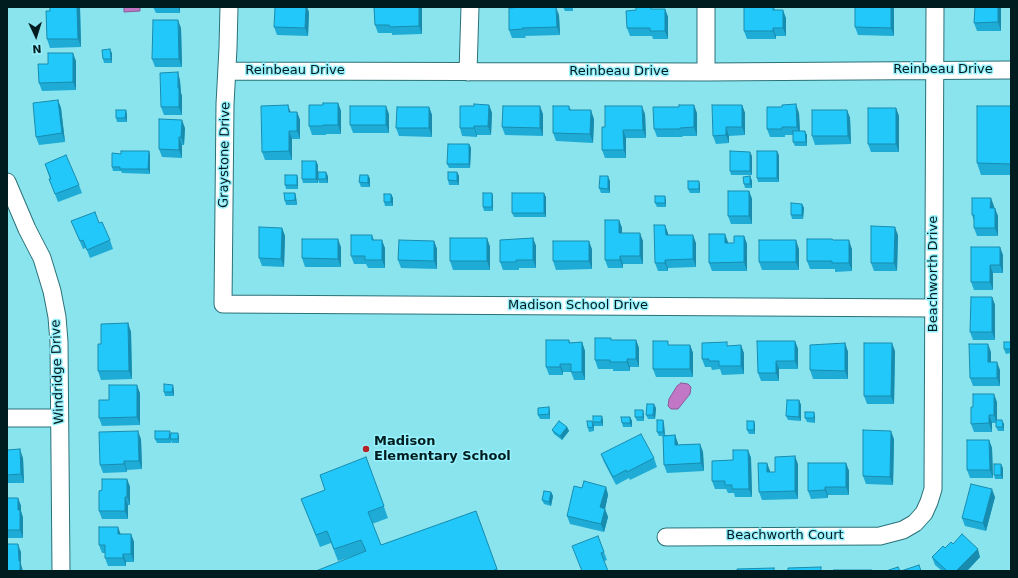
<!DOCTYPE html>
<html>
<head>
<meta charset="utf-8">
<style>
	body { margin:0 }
	#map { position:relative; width:1018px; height:578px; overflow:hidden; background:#8ae4ee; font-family:"DejaVu Sans",sans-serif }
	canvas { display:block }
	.frame { position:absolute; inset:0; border:8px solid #001c1f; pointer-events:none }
	.north { position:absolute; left:16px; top:16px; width:40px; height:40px; -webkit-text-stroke:3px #97f1fc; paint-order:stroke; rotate:176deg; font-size:11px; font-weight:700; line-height:16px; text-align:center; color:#001c1f }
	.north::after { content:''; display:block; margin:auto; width:14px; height:18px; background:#001c1f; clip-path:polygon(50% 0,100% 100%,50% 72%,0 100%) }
</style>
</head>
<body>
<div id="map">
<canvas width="1018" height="578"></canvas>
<div class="frame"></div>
<div class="north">N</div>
</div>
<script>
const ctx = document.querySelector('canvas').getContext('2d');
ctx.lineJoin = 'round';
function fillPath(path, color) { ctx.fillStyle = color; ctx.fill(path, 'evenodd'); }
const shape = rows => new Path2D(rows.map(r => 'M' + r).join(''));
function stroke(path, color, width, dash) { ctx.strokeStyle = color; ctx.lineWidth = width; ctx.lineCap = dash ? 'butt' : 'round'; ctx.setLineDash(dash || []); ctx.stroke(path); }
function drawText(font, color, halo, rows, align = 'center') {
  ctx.font = font + ' "DejaVu Sans",sans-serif'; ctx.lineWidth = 3; ctx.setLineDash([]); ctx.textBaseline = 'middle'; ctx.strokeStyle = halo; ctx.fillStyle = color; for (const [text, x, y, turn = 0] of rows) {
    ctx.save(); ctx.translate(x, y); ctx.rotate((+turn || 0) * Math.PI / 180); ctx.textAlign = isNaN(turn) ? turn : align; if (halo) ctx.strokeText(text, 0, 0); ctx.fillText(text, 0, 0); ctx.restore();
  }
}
const water = shape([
	[124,7,140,7,140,11,124,12,124,7],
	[681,383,688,384,691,387,690,394,678,409,671,409,668,406,669,399,677,386,681,383]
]);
const minor = shape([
	[229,7,228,48,225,104,223,304,933,308],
	[227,71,706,72,1011,70],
	[468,72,470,7],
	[706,72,706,7],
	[7,182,27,229,42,258,52,291,57,317,59,342,61,571],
	[7,418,59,418],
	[666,537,880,536,903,530,915,523,924,513,929,502,933,489,935,7]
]);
const wall = shape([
	[50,7,80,7,81,47,50,48,47,39],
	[153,7,180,7,180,13,156,13],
	[374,7,422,7,422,34,392,35,392,33,378,33,375,25],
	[563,7,573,7,573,11,565,11],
	[651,7,651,9,665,9,668,17,668,39,653,39,652,36,630,36,627,28,636,10],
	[774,7,775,10,786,18,786,36,776,36,776,39,747,39,744,31],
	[891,7,893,7,894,9,894,36,858,35,855,27],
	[1001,7,1001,31,977,31,974,23],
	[309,12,308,36,277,35,274,27],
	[559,15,560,35,525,36,526,38,512,38,509,30],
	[181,28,182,67,155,67,152,59],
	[112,53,112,63,104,63,103,59],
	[76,61,76,90,42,91,39,83,48,64],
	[178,72,180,81,181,93,182,96,182,115,164,115,161,107],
	[58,100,61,108,65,142,39,145,36,137],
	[338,103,341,111,341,134,326,134,326,135,312,135,309,126,323,105],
	[489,105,492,113,491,135,477,135,477,137,462,136,460,128,474,106],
	[742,105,745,113,745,135,729,136,729,143,716,144,713,136],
	[569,106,571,110,594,119,593,143,556,141,553,133],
	[1011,106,1011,175,981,175,977,163],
	[429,107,432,115,432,137,399,136,396,128],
	[896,108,899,116,899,152,871,152,868,144],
	[126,110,127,115,127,122,117,122,116,118],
	[847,110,850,118,851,144,815,145,812,136],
	[291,112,297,112,300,120,300,139,292,139,292,160,265,160,262,152],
	[697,113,697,136,682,136,683,137,657,137,654,129],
	[799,113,800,131,807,135,807,146,795,146,793,142,793,135,785,135,785,137,770,137,767,129],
	[389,114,389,133,353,133,350,125],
	[543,114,543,136,505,135,502,127],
	[645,114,646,138,626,138,626,158,605,158,602,150,605,127],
	[185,128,184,145,182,145,182,158,162,157,159,149],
	[469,144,471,148,470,168,449,168,447,164],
	[149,151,150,155,150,174,122,173,121,171,113,171,112,167,121,154],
	[779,155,779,182,758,182,757,178],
	[752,156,752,175,731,175,730,171],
	[45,164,79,185,82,193,58,202,49,179,50,179],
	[318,165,318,183,303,183,302,179],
	[457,172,459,176,459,185,449,185,448,180],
	[297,175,298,179,298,189,286,189,285,185],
	[368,175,370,179,370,187,361,187,359,182],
	[328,176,328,183,319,183,318,179],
	[750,176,752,181,752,188,745,188,744,184],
	[610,181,610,193,601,193,599,188],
	[700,185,700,193,690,193,688,189],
	[749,191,752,199,752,224,731,224,728,216],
	[295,193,296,197,297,205,286,205,285,201],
	[492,193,493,197,493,211,484,211,483,207],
	[391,194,393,198,393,206,385,206,384,202],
	[546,197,546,217,514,217,512,213],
	[666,200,666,207,657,207,655,203],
	[802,204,804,208,803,219,792,219,791,215],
	[994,206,993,208,998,216,998,236,977,236,974,228,974,221,972,215],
	[619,220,622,228,622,233,643,241,643,264,623,264,623,268,608,268,605,260],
	[71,221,99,223,110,240,113,249,90,258,86,248,83,249],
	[665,225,668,235,696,243,696,267,668,268,668,271,658,271,655,263],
	[282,228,285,236,284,267,262,266,259,258],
	[372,235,374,240,385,248,385,268,368,268,366,264,354,264,351,256],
	[898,235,897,271,874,271,871,263],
	[744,236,747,244,747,271,712,271,709,263,728,242,728,243,734,243],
	[487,238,490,247,490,270,453,270,450,261],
	[533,238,536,246,536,268,519,268,519,270,503,270,500,262],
	[832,239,833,240,852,249,852,271,835,272,835,269,810,269,807,261],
	[434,241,437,249,437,269,401,268,398,260],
	[341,247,341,267,305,267,302,258],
	[971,247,1003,255,1003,273,993,273,993,290,974,290,971,282],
	[592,249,592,269,556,270,553,261],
	[799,249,799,270,762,270,759,262],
	[992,297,995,305,995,340,973,340,970,332],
	[128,323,131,332,132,379,101,380,98,371,101,344],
	[569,340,570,343,582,342,585,351,585,380,574,380,571,372,563,372,563,375,549,375,546,367],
	[611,340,636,340,639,348,639,367,630,367,630,371,613,371,613,369,598,369,595,360],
	[795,341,798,349,798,369,779,369,779,381,761,381,758,373],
	[1011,342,1011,353,1006,354,1004,349],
	[845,343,848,352,848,379,813,379,810,370],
	[690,345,693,353,693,377,656,377,653,369],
	[728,346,744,353,744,374,722,375,720,369,712,370,711,367,705,367,702,359],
	[895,351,894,404,867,404,864,396],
	[991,352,991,362,1000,370,1000,386,973,386,970,378],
	[174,390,174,396,165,396,164,392],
	[140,393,140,425,102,426,99,418,109,400],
	[799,400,801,405,801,421,788,420,786,416],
	[997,402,997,420,1004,424,1004,431,998,431,996,427,996,423,992,423,992,432,974,432,971,424,973,407],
	[656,408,655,419,648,419,646,415],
	[550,411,550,419,540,419,538,415],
	[814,412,815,417,815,423,807,422,805,418],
	[644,414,644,421,637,421,635,417],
	[630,417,632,421,632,427,623,427,622,423],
	[603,420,603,426,594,426,593,422],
	[663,420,664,424,665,435,675,435,678,445,700,444,703,452,704,471,667,473,664,465,663,436,659,436,657,432],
	[592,421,594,425,594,431,589,432,588,428],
	[754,421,755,425,755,434,749,434,747,430],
	[567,427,569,431,562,440,554,434,552,430],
	[170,434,179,437,179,443,172,443,171,441,171,443,157,443,155,439],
	[141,439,142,469,127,470,127,472,103,473,100,465],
	[894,439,893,485,866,484,863,476],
	[989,440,992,448,993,478,970,478,967,470],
	[7,450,23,458,24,483,7,483],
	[748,450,751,458,752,497,735,497,734,493,728,493,726,489,715,489,712,481,733,460],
	[601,454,654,458,657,467,630,480,629,478,616,485,604,462],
	[366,457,388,518,372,524,381,545,476,511,498,571,316,571,357,555,338,561,331,543,320,547,301,499,325,490],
	[767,463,770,472,775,472,798,464,798,499,762,500,759,492],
	[846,463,849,471,849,495,828,495,828,498,811,499,808,491],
	[1003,468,1003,479,995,479,994,475],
	[127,479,130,487,130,505,128,505,128,519,102,519,99,511,102,490],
	[606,487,608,495,605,509,608,517,604,532,570,524,567,516,582,488],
	[551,492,553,496,551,506,544,504,542,500],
	[995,497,986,531,965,526,962,518],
	[7,498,18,498,21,506,21,511,23,518,23,538,7,538],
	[121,534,131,534,134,542,134,562,126,562,126,566,108,566,105,558,105,553,102,553,99,545],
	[598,536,607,560,581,571],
	[953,544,980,557,967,571,942,571,935,565,932,557]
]);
const shadedWall = shape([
	[77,7,80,7,81,47,78,39],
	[178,7,180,7,180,13],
	[306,7,307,7,309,12,308,36,305,28],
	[419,7,422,7,422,34,419,26],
	[556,7,559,15,560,35,557,27],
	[891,7,893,7,894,9,894,36,891,28],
	[998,7,1001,7,1001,31,998,22],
	[665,9,668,17,668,39,665,31],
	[783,10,786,18,786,36,783,28],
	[178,20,181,28,182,67,179,59],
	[773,28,776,36,776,39,773,31],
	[110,49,112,53,112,63,111,59],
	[73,53,76,61,76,90,73,82],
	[178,72,180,81,181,93,182,96,182,115,179,107],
	[58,100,61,108,65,142,62,133],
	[338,103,341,111,341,134,338,125],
	[796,104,799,113,800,135,797,127],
	[288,105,291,113,289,112],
	[489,105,492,113,491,135,488,126],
	[694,105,697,113,697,136,694,127],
	[742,105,745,113,745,135,742,127],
	[386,106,389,114,389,133,386,125],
	[540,106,543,114,543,136,540,128],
	[642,106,645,114,646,138,643,130],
	[429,107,432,115,432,137,429,128],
	[896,108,899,116,899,152,896,144],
	[126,110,127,115,127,122,125,118],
	[591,110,594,119,593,143,590,134],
	[847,110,850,118,851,144,848,136],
	[297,112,300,120,300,139,297,131],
	[182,120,185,128,184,145,181,137],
	[474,126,477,135,477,137,474,128],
	[726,127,729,136,729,143,726,135],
	[623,130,626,138,626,158,624,150],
	[289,131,292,139,292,160,289,151],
	[805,131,807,135,807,146,806,142],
	[179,137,182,145,182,158,179,150],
	[469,144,471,148,470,168,469,164],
	[149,151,150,155,150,174,148,169],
	[777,151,779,155,779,182,777,178],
	[750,152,752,156,752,175,750,171],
	[316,161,318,165,318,183,316,179],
	[326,172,328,176,328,183,326,179],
	[457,172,459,176,459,185,457,181],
	[297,175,298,179,298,189,297,185],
	[368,175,370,179,370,187,368,183],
	[608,176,610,181,610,193,608,189],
	[750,176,752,181,752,188,750,184],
	[699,181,700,185,700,193,699,189],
	[749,191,752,199,752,224,749,216],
	[295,193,296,197,297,205,295,200],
	[492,193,493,197,493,211,492,207],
	[544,193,546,197,546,217,544,213],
	[391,194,393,198,393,206,391,202],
	[665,196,666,200,666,207,665,203],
	[991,198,994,206,993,216,990,208],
	[802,204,804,208,803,219,802,215],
	[995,208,998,216,998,236,995,228],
	[619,220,622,228,622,241,619,233],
	[665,225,668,233,669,243,666,235],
	[895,227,898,235,897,271,894,263],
	[282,228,285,236,284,267,281,259],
	[640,233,643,241,643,264,640,256],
	[725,234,728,242,728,251,725,243],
	[693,235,696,243,696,267,693,259],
	[744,236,747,244,747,271,744,262],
	[487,238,490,247,490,270,487,261],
	[533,238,536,246,536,268,533,260],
	[338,239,341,247,341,267,338,259],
	[382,240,385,248,385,268,382,260],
	[796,240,799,249,799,270,796,262],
	[849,240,852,249,852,271,849,263],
	[434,241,437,249,437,269,434,261],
	[589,241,592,249,592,269,589,261],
	[1000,247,1003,255,1003,273,1000,265],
	[620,256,623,264,623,268,620,260],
	[665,260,668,268,668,271,665,263],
	[990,265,993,273,993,290,990,282],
	[992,297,995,305,995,340,992,332],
	[128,323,131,332,132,379,129,371],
	[636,340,639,348,639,367,636,359],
	[795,341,798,349,798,369,795,361],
	[582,342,585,351,585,380,582,372],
	[845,343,848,352,848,379,845,371],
	[892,343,895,351,894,404,891,396],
	[988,344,991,352,991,370,988,362],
	[690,345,693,353,693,377,690,369],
	[741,345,744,353,744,374,741,366],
	[627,359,630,367,630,371,627,362],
	[776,361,779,369,779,381,776,373],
	[997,362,1000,370,1000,386,997,378],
	[560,364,563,372,563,375,560,367],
	[137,385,140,393,140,425,137,417],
	[173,385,174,390,174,396,172,392],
	[994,394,997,402,997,423,994,415],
	[799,400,801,405,801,421,799,417],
	[654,404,656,408,655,419,653,415],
	[549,407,550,411,550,419,549,414],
	[643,410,644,414,644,421,643,417],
	[814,412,815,417,815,423,814,418],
	[989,415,992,423,992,432,989,423],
	[602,416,603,420,603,426,601,422],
	[630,417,632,421,632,427,630,423],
	[663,420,664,424,665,436,663,432],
	[1002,420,1004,424,1004,431,1003,427],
	[592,421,594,425,594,431,593,427],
	[754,421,755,425,755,434,754,430],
	[567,427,569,431,562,440,560,436],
	[138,431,141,439,142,469,139,461],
	[891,431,894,439,893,485,890,477],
	[178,433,179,437,179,443,178,439],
	[675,435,678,443,678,453,675,445],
	[989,440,992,448,993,478,990,470],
	[700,444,703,452,704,471,701,463],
	[20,449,23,458,24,483,21,474],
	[748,450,751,458,752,497,749,489],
	[795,456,798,464,798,499,795,491],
	[124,461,127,470,127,472,124,464],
	[767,463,770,471,770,480,767,472],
	[846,463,849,471,849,495,846,487],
	[1001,464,1003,468,1003,479,1001,475],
	[127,479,130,487,130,505,127,497],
	[606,487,608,495,605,509,608,517,604,532,601,524,600,507],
	[825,487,828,495,828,498,825,490],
	[992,489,995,497,986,531,983,523],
	[551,492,553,496,551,506,549,502],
	[125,497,128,505,128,519,125,511],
	[18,498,21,506,21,511,23,518,23,538,20,530,18,510],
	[118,527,121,535,118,534],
	[131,534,134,542,134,562,131,554],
	[18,544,21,552,21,564,23,571,20,571,19,561],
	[978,549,980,557,967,571,956,571],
	[123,554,126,562,126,566,123,558]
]);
const building = shape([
	[50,7,77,7,78,39,47,39,46,11,50,11,50,7],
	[275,7,306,7,305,28,274,27,275,7],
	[374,7,419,7,419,26,390,27,389,25,375,25,374,7],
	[523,7,556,7,557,27,522,28,523,29,509,30,509,8,523,7],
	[636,7,651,7,651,9,665,9,665,31,650,31,650,28,627,28,626,11,636,10,636,7],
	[744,7,773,7,773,10,783,10,783,28,773,28,773,31,744,31,744,7],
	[855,7,891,7,891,28,855,27,855,7],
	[975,7,998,7,998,22,974,23,975,7],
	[153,20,178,20,179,59,152,59,153,20],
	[110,49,111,59,103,59,102,50,110,49],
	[48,53,73,53,73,82,39,83,38,64,48,64,48,53],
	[178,72,178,88,179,88,179,107,161,107,160,73,178,72],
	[58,100,62,133,36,137,33,103,58,100],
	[323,103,338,103,338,125,323,125,323,126,309,126,309,105,323,105,323,103],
	[474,104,489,105,488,126,474,126,474,128,460,128,460,106,474,106,474,104],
	[796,104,797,127,782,127,782,129,767,129,767,107,782,107,782,105,796,104],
	[288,105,289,112,297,112,297,131,289,131,289,151,262,152,261,106,288,105],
	[679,105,694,105,694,127,680,128,680,129,654,129,653,107,679,107,679,105],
	[712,105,742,105,742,127,726,127,726,135,713,136,712,105],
	[350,106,386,106,386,125,350,125,350,106],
	[503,106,540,106,540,128,502,127,503,106],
	[553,106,569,106,569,110,591,110,590,134,553,133,553,106],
	[605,106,642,106,643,130,623,130,624,150,602,150,602,127,605,127,605,106],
	[977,106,1011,106,1011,164,977,163,977,106],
	[397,107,429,107,429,128,396,128,397,107],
	[868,108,896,108,896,144,868,144,868,108],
	[116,110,126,110,125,118,116,118,116,110],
	[812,110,847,110,848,136,812,136,812,110],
	[159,119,182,120,181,137,179,137,179,150,159,149,159,119],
	[793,131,805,131,806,142,793,142,793,131],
	[448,144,469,144,469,164,447,164,448,144],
	[121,151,149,151,148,169,120,169,120,167,112,167,112,153,121,154,121,151],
	[730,151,750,152,750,171,730,171,730,151],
	[757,151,777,151,777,178,757,178,757,151],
	[66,155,79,185,55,194,49,179,51,179,45,164,66,155],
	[302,161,316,161,316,179,302,179,302,161],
	[318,172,326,172,326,179,318,179,318,172],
	[448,172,457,172,457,181,448,180,448,172],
	[285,175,297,175,297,185,285,185,285,175],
	[360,175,368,175,368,183,359,182,360,175],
	[600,176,608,176,608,189,599,188,600,176],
	[750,176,750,184,744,184,743,177,750,176],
	[688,181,699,181,699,189,688,189,688,181],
	[728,191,749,191,749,216,728,216,728,191],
	[284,193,295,193,295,200,285,201,284,193],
	[483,193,492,193,492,207,483,207,483,193],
	[512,193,544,193,544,213,512,213,512,193],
	[384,194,391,194,391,202,384,202,384,194],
	[655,196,665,196,665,203,655,203,655,196],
	[972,198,991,198,990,208,995,208,995,228,974,228,974,215,972,215,972,198],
	[791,203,802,204,802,215,791,215,791,203],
	[95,212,99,223,102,222,110,240,87,250,83,240,80,241,71,221,95,212],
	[605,220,619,220,619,233,640,233,640,256,620,256,620,260,605,260,605,220],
	[654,225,665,225,666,235,693,235,693,259,665,260,665,263,655,263,654,225],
	[871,226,895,227,894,263,871,263,871,226],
	[259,227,282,228,281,259,259,258,259,227],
	[709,234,725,234,725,243,734,243,734,236,744,236,744,262,709,263,709,234],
	[351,235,372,235,372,240,382,240,382,260,365,260,365,256,351,256,351,235],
	[450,238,487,238,487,261,450,261,450,238],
	[533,238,533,260,516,260,516,262,500,262,500,240,533,238],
	[302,239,338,239,338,259,302,258,302,239],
	[807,239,832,239,833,240,849,240,849,263,832,263,832,261,807,261,807,239],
	[399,240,434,241,434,261,398,260,399,240],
	[759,240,796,240,796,262,759,262,759,240],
	[553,241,589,241,589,261,553,261,553,241],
	[971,247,1000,247,1000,265,990,265,990,282,971,282,971,247],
	[971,297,992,297,992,332,970,332,971,297],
	[128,323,129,371,98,371,98,344,101,344,101,324,128,323],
	[595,338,611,338,611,340,636,340,636,359,627,359,627,362,610,362,610,360,595,360,595,338],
	[546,340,569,340,569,343,582,342,582,372,571,372,571,364,560,364,560,367,546,367,546,340],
	[653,341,668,341,668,345,690,345,690,369,653,369,653,341],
	[757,341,795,341,795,361,776,361,776,373,758,373,757,341],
	[727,342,727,346,741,345,741,366,719,366,719,361,709,361,709,359,702,359,702,343,727,342],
	[1004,342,1011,342,1011,349,1004,349,1004,342],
	[845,343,845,371,810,370,810,345,845,343],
	[864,343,892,343,891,396,864,396,864,343],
	[969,344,988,344,988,362,997,362,997,378,970,378,969,344],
	[164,384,173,385,172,392,164,392,164,384],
	[109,385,137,385,137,417,99,418,99,400,109,400,109,385],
	[973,394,994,394,994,415,989,415,989,423,971,424,971,407,973,407,973,394],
	[787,400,799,400,799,417,786,416,787,400],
	[647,404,654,404,653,415,646,415,647,404],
	[549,407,549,414,538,415,538,408,549,407],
	[635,410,643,410,643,417,635,417,635,410],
	[805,412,814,412,814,418,805,418,805,412],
	[593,416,602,416,601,422,593,422,593,416],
	[621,417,630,417,630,423,622,423,621,417],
	[657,420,663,420,663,432,657,432,657,420],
	[996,420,1002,420,1003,427,996,427,996,420],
	[559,421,567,427,560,436,552,430,559,421],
	[587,421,592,421,593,427,588,428,587,421],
	[747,421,754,421,754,430,747,430,747,421],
	[863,430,891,431,890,477,863,476,863,430],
	[138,431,139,461,124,461,124,464,100,465,99,432,138,431],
	[155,431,170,431,169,439,155,439,155,431],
	[171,433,178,433,178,439,170,439,171,433],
	[641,434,654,458,627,472,626,470,613,477,601,454,641,434],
	[675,435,675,445,700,444,701,463,664,465,663,436,675,435],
	[967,440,989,440,990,470,967,470,967,440],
	[20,449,21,474,7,475,7,450,20,449],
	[733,450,748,450,749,489,732,489,732,485,725,485,725,481,712,481,712,461,733,460,733,450],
	[795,456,795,491,759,492,758,463,767,463,767,472,775,472,775,457,795,456],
	[366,457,384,506,368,512,381,545,476,511,497,569,492,571,316,571,366,551,361,540,334,549,327,531,316,535,301,499,325,490,320,475,366,457],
	[808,463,846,463,846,487,825,487,825,490,808,491,808,463],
	[994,464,1001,464,1001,475,994,475,994,464],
	[102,479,127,479,127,497,125,497,125,511,99,511,99,491,102,490,102,479],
	[584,481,606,487,600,507,605,509,601,524,567,516,574,486,582,488,584,481],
	[971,484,992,489,983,523,962,518,971,484],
	[544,491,551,492,549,502,542,500,544,491],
	[7,498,18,498,18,510,20,510,20,530,7,530,7,498],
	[99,527,118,527,118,534,131,534,131,554,123,554,123,558,105,558,105,545,99,545,99,527],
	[962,534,978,549,956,571,947,571,932,557,943,546,945,548,951,542,953,544,962,534],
	[598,536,604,552,601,553,608,571,582,571,572,546,598,536],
	[7,544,18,544,19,561,20,561,20,571,7,571,7,544],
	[919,565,921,571,901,571,919,565],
	[821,567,821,571,788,571,788,568,821,567],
	[898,567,900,571,886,571,898,567],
	[774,568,774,571,737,571,737,569,774,568],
	[834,570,872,570,872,571,834,571,834,570]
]);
const markers = [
	[366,449,4,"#b42328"]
];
const streetNames = [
	["Reinbeau Drive",943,70],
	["Reinbeau Drive",295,71],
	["Reinbeau Drive",619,72],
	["Graystone Drive",225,155,-89],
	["Beachworth Drive",934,274,-90],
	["Madison School Drive",578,306],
	["Windridge Drive",58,372,-92],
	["Beachworth Court",785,536]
];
const poiNames = [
	["Madison",374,442],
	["Elementary School",374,457]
];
fillPath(water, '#c276c6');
stroke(water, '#885b94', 1);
stroke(minor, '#2b7178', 19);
stroke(minor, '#fff', 17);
fillPath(wall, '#1eacd7');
fillPath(shadedWall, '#188caf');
fillPath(building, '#23c8fa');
stroke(building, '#188caf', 1);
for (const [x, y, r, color] of markers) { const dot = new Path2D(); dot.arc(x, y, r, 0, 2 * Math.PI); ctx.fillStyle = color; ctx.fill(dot); stroke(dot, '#97f1fc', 1.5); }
drawText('13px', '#001c1f', '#97f1fc', streetNames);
drawText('bold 13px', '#001c1f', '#97f1fc', poiNames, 'left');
</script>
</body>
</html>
